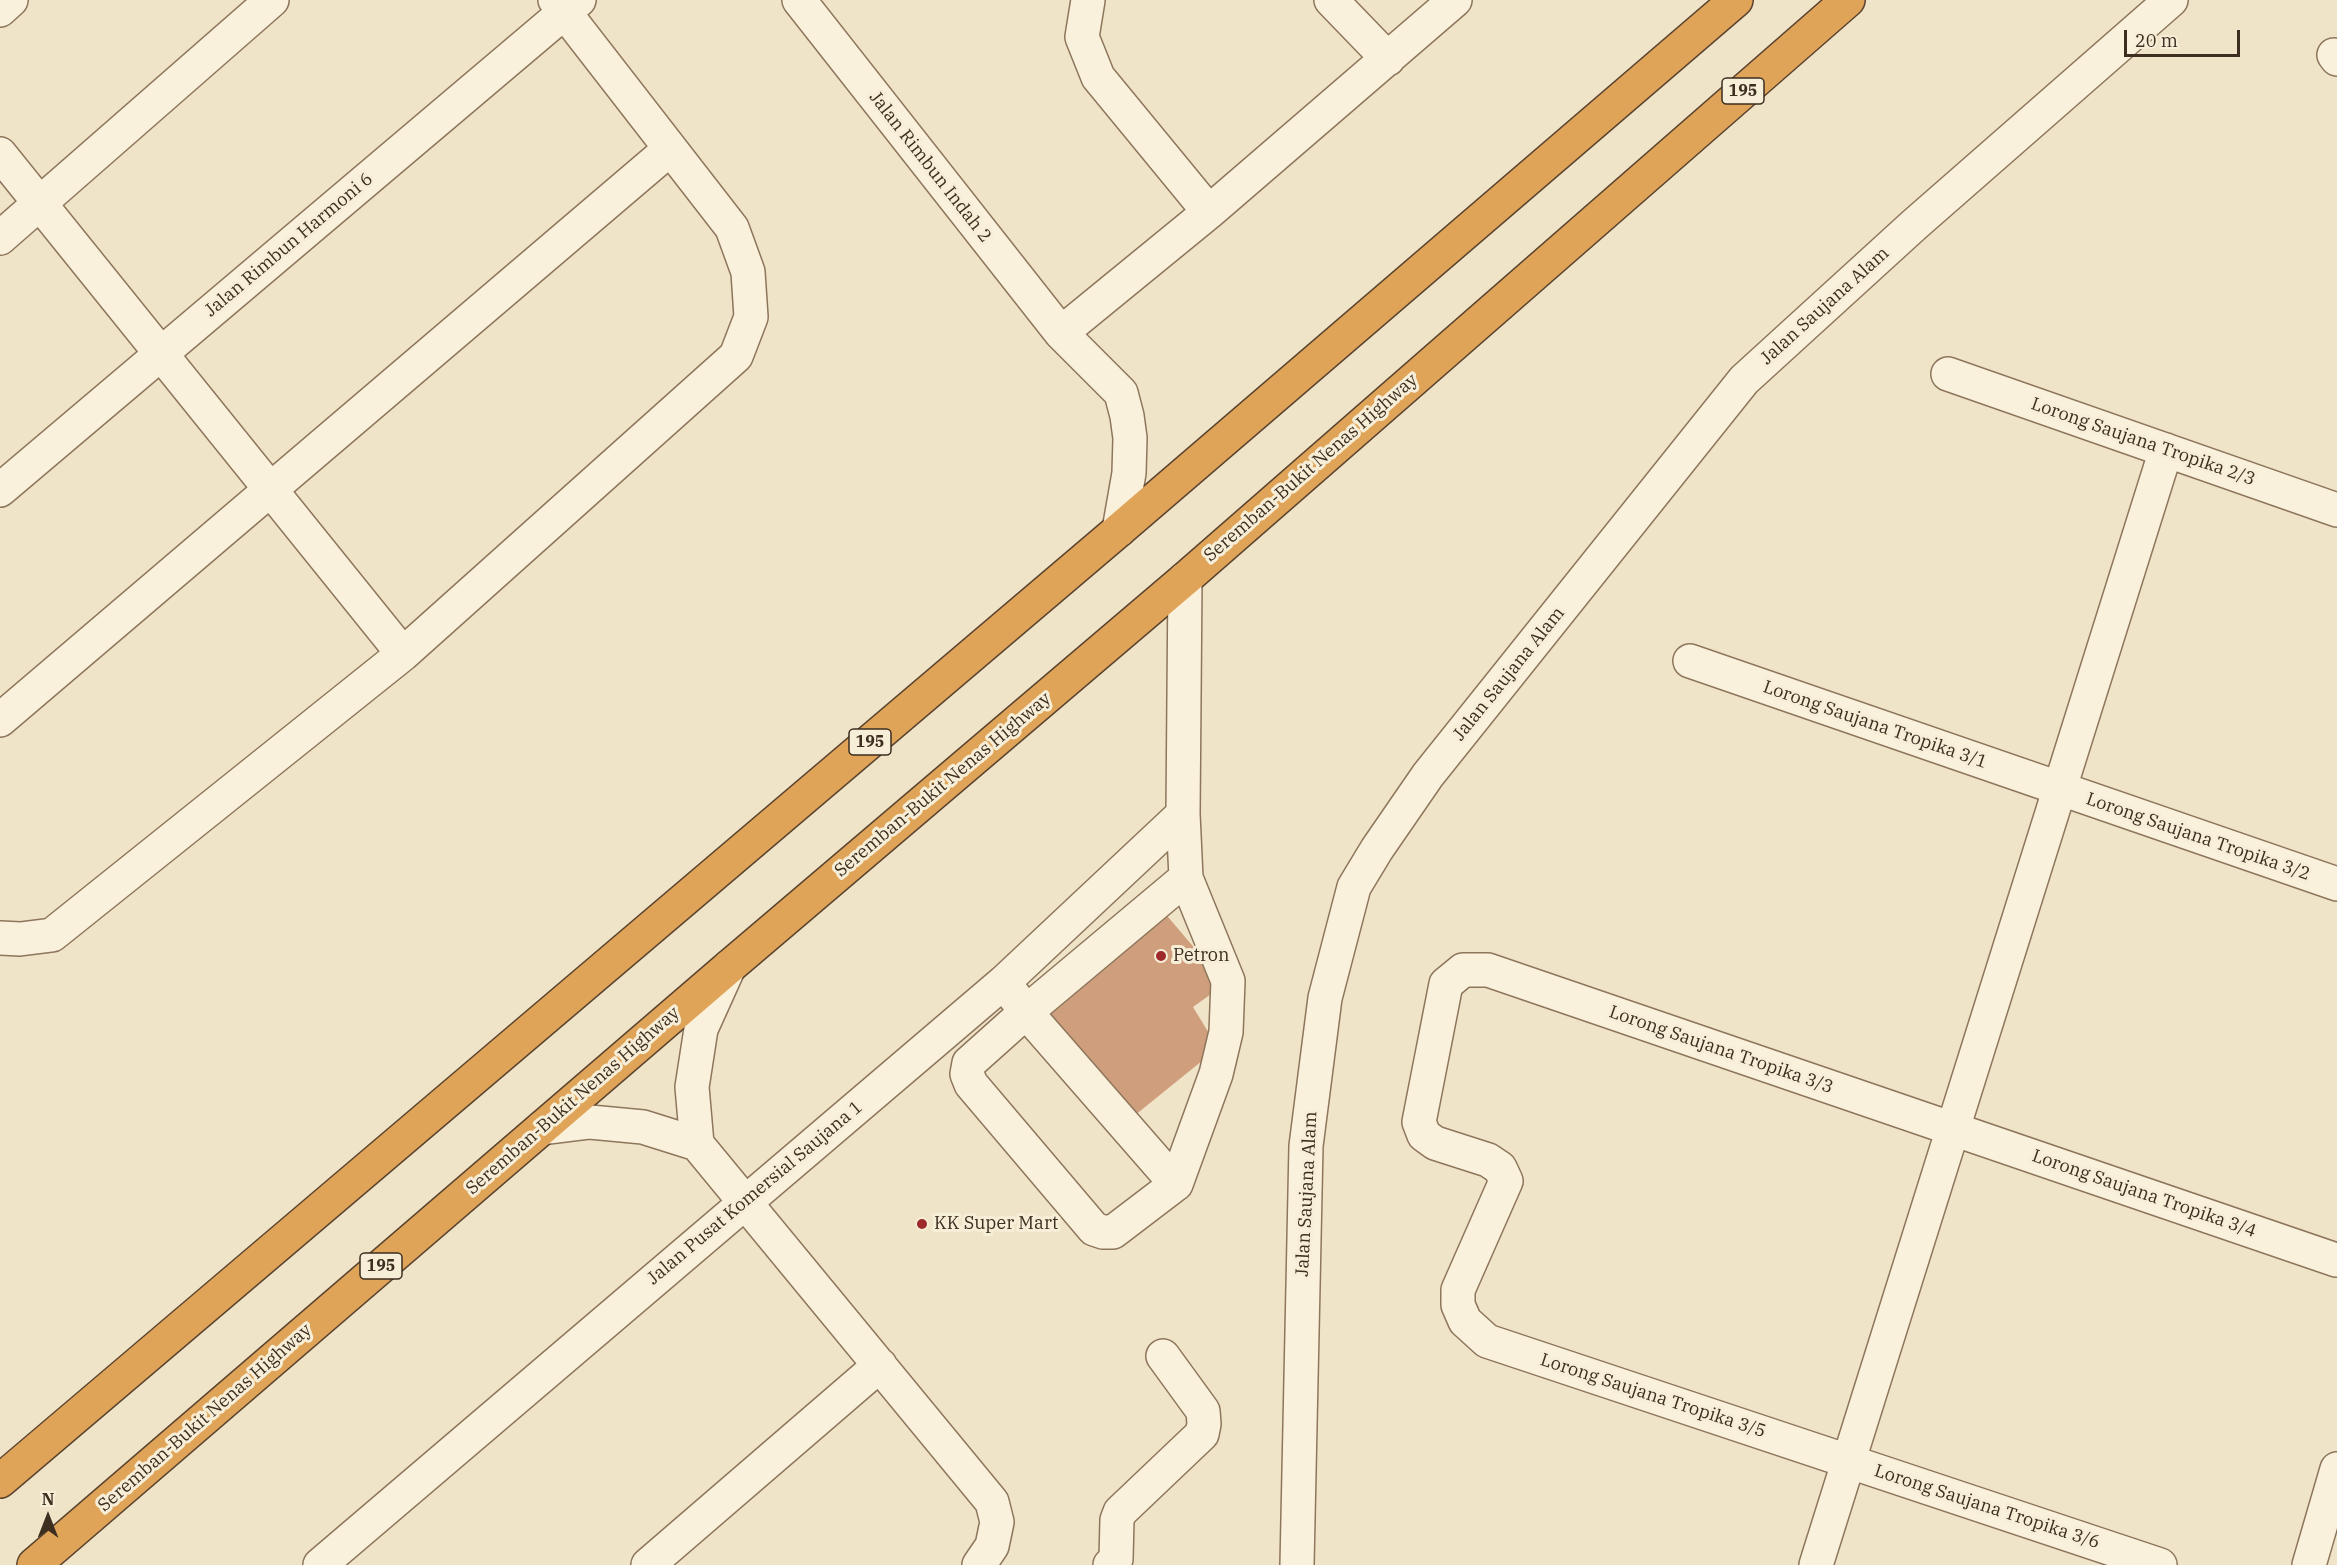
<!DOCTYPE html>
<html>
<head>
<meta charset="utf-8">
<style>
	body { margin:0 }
	#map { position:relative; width:2337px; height:1565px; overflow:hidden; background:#f0e4c8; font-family:"IBM Plex Serif",serif }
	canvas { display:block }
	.north { position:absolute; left:18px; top:1487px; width:60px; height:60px; -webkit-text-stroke:4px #f7eed8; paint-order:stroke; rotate:0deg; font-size:16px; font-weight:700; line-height:24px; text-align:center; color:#3d2e20 }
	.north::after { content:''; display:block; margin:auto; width:21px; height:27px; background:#3d2e20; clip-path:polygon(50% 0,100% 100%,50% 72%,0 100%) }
	.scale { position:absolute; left:2124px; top:30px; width:116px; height:27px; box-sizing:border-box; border:3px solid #3d2e20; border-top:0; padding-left:8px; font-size:18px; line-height:21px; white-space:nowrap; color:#3d2e20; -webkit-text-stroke:4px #f7eed8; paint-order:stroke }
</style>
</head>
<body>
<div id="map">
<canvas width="2337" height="1565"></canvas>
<div class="north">N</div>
<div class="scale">20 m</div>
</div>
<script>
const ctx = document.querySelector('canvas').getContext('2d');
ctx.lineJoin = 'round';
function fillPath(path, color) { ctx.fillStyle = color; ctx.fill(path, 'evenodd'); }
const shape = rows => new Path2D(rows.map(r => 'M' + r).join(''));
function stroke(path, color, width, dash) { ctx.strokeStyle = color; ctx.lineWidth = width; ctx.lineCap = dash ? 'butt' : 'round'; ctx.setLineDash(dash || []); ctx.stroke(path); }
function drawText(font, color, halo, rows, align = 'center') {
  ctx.font = font + ' "IBM Plex Serif",serif'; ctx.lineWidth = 6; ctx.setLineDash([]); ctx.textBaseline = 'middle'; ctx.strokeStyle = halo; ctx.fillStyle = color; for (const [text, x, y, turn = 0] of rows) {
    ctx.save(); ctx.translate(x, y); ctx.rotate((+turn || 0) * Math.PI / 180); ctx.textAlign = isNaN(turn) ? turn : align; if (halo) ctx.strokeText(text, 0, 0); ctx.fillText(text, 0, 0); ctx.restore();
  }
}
const building = shape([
	[1163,911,1225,984,1193,1007,1218,1048,1129,1120,1036,1008]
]);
const minor = shape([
	[799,0,1061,333,1121,393,1127,416,1130,438,1129,473,1119,530],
	[1088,0,1082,37,1098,77,1209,212],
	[1331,0,1388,59],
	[0,10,11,0],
	[2334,55,2337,59],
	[0,154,403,654],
	[0,238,272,0],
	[1061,333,1209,212,1455,0],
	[1948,374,2337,510],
	[0,490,579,0],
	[1185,579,1183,814,1186,878,1228,981,1226,1032,1216,1074,1176,1184,1113,1232,1103,1232,1094,1229,971,1084,967,1074,969,1063,1026,1012,1186,878],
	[1690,661,2337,884],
	[0,720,670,149],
	[0,938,20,939,52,935,403,654,736,356,751,317,748,272,732,228,555,0],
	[1012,993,1026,1012,1176,1184],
	[542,1128,590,1122,643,1127,697,1144,992,1502,997,1522,992,1546,979,1565],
	[697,1144,692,1087,701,1029,729,967],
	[320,1565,1004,982,1183,814],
	[648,1565,880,1365],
	[1110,1565,1116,1559,1117,1520,1120,1512,1202,1434,1204,1424,1203,1411,1163,1356],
	[1297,1565,1306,1146,1325,998,1354,887,1377,849,1428,775,1744,380,1914,225,2171,0],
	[1816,1565,2166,450],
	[2160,1565,1487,1341,1465,1321,1458,1305,1458,1290,1506,1181,1500,1168,1488,1160,1435,1143,1424,1135,1419,1122,1446,984,1463,970,1488,970,2336,1260],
	[2309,1565,2337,1469]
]);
const highway = shape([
	[0,1481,1119,530,1736,0],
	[34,1565,729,967,1185,579,1848,0]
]);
const markers = [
	[1161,956,6,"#9e2a2b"],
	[922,1224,6,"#9e2a2b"]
];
const shields = [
	[1743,91,42],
	[870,742,42],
	[381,1266,42]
];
const shieldNames = [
	["195",1743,91],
	["195",870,742],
	["195",381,1266]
];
const streetNames = [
	["Jalan Rimbun Indah 2",930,167,52],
	["Jalan Rimbun Harmoni 6",289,245,-40],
	["Jalan Saujana Alam",1825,306,-42],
	["Lorong Saujana Tropika 2/3",2143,442,19],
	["Seremban-Bukit Nenas Highway",1311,468,-41],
	["Jalan Saujana Alam",1509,674,-51],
	["Lorong Saujana Tropika 3/1",1875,725,19],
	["Seremban-Bukit Nenas Highway",943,785,-40],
	["Lorong Saujana Tropika 3/2",2198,837,19],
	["Lorong Saujana Tropika 3/3",1721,1050,19],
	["Seremban-Bukit Nenas Highway",573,1101,-41],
	["Jalan Pusat Komersial Saujana 1",755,1193,-40],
	["Jalan Saujana Alam",1307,1194,-87],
	["Lorong Saujana Tropika 3/4",2144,1194,19],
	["Lorong Saujana Tropika 3/5",1653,1396,18],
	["Seremban-Bukit Nenas Highway",205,1418,-41],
	["Lorong Saujana Tropika 3/6",1987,1507,18]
];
const poiNames = [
	["Petron",1173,956],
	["KK Super Mart",934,1224]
];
fillPath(building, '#cf9f7d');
stroke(minor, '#8d765c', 36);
stroke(highway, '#5b4430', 36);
stroke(minor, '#faf1dc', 33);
stroke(highway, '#e0a458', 33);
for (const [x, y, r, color] of markers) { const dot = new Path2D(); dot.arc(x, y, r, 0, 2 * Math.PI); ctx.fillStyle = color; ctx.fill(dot); stroke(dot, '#f7eed8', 2); }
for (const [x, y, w] of shields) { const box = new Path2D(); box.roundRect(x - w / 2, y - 13, w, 26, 4.5); ctx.fillStyle = '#f7eed8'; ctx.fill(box); stroke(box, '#3d2e20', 1.5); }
drawText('bold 16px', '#3d2e20', null, shieldNames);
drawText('18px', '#3d2e20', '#f7eed8', streetNames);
drawText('18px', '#3d2e20', '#f7eed8', poiNames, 'left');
</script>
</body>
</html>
